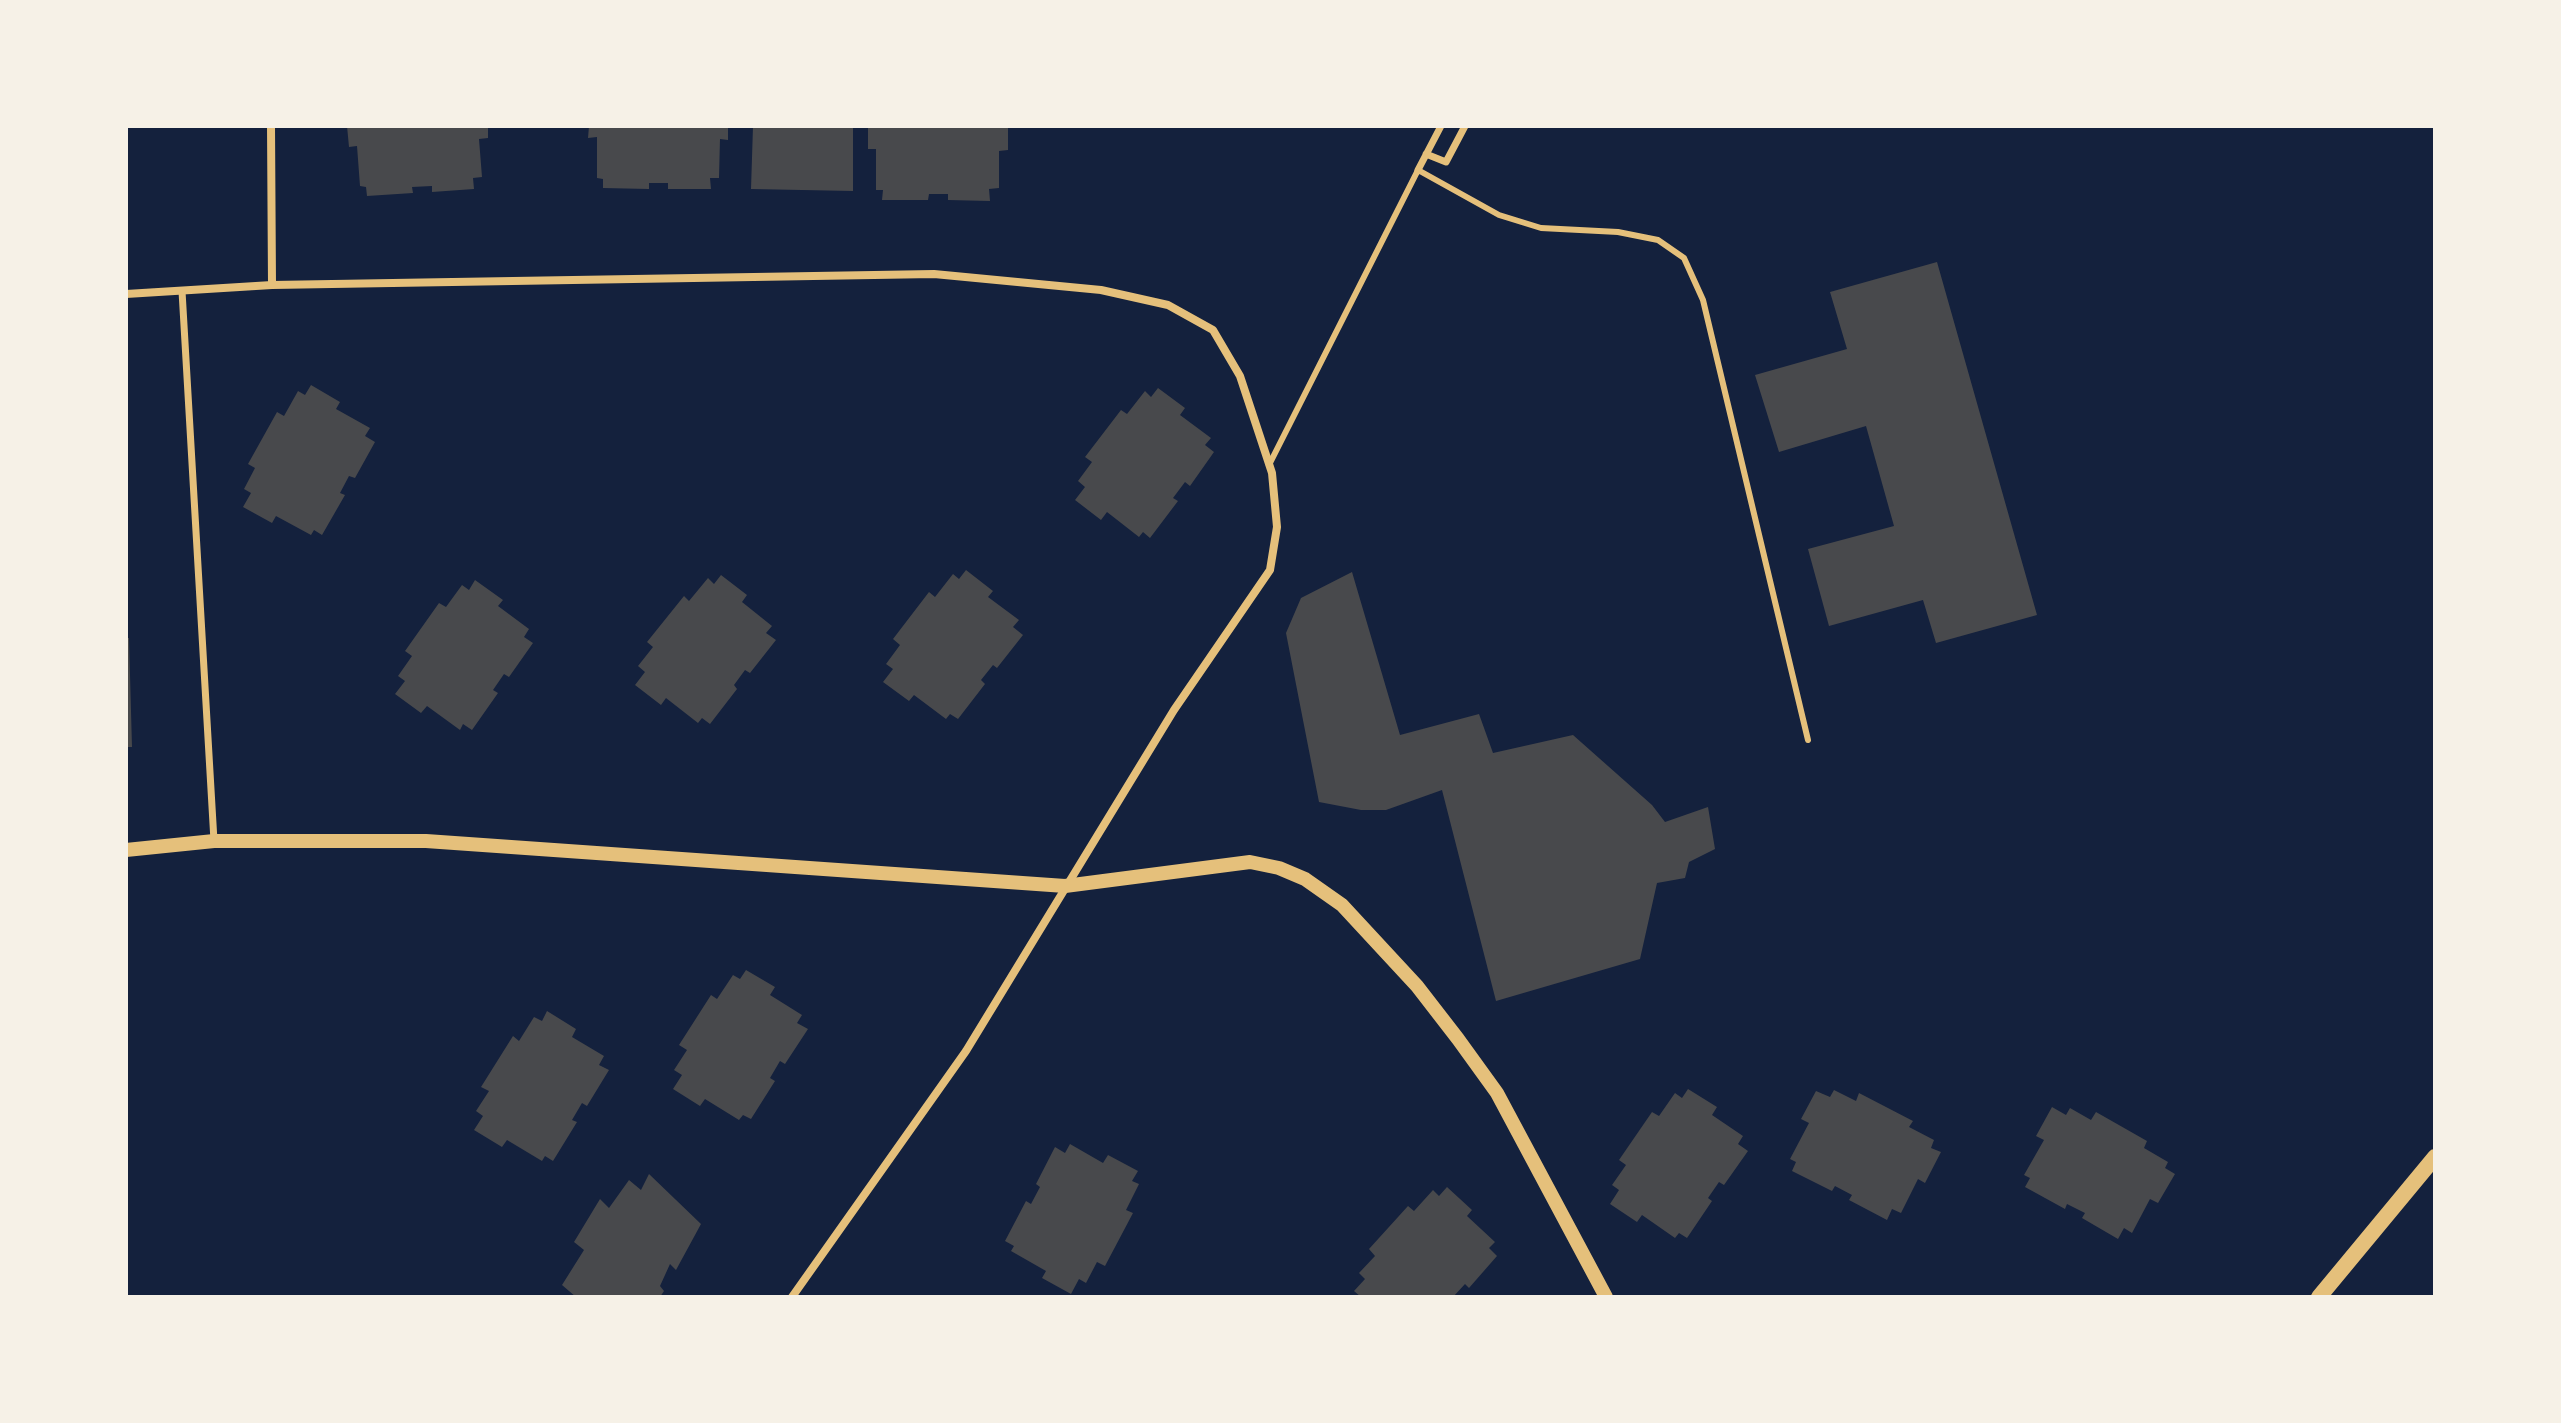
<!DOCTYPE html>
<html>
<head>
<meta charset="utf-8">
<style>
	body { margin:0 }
	#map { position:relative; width:2561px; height:1423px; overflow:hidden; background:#14213d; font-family:Bitter,serif }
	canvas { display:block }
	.frame { position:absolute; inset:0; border:128px solid #f6f1e7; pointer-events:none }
</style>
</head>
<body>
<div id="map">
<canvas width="2561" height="1423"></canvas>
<div class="frame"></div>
</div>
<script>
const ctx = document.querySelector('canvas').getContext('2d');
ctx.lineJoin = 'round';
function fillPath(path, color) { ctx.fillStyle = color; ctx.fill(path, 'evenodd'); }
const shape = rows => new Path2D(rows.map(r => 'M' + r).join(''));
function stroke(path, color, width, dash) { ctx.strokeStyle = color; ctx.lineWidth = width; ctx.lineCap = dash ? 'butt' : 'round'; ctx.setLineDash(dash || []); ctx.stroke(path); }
const building = shape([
	[347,126,488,126,488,138,479,139,482,177,473,178,474,189,432,192,432,186,412,187,413,193,367,196,366,187,360,186,357,146,349,147],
	[589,126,728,126,728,140,720,139,719,178,710,178,711,189,668,189,668,183,649,183,649,189,603,188,603,179,597,178,597,137,588,138],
	[753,126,853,126,853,191,751,189],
	[868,126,1008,126,1008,150,999,151,999,188,989,189,990,201,948,200,948,194,929,194,928,200,882,200,883,190,876,190,876,149,868,149],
	[1937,262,2037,615,1936,643,1923,600,1829,626,1808,549,1894,526,1866,426,1779,452,1755,375,1847,349,1830,292],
	[311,385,340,402,336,409,370,428,365,436,375,442,355,478,349,476,340,493,345,495,322,535,314,530,311,535,276,516,272,523,243,507,251,493,244,489,255,468,248,464,277,412,284,416,298,391,305,395],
	[1158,388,1185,408,1180,415,1211,438,1205,445,1214,452,1190,486,1185,482,1173,498,1178,501,1150,538,1143,532,1139,537,1107,512,1101,520,1075,500,1085,487,1078,481,1092,462,1085,457,1121,410,1127,414,1145,391,1151,397],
	[966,570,993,591,988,597,1019,620,1013,627,1023,635,997,668,993,665,981,680,985,684,958,719,950,714,946,719,914,695,909,701,883,682,893,669,886,664,900,645,893,639,929,592,935,597,953,574,959,579],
	[1352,572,1400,735,1479,714,1493,753,1573,735,1652,805,1665,822,1708,807,1715,849,1689,862,1685,878,1657,883,1640,959,1496,1001,1442,790,1386,810,1361,810,1319,802,1286,633,1301,598],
	[721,575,747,595,742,602,772,626,766,633,776,640,750,673,745,670,734,685,737,689,710,724,702,718,698,723,666,698,661,705,635,685,645,672,638,666,653,647,647,642,684,596,689,601,708,578,714,584],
	[475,580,503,600,498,606,529,629,524,637,533,643,509,677,504,674,493,690,498,693,472,730,463,724,460,730,427,706,421,713,395,694,405,681,398,676,412,656,405,651,439,603,446,607,462,585,469,590],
	[126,638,129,638,132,747,126,747],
	[746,970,775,987,770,995,802,1015,797,1023,808,1029,785,1064,780,1061,770,1078,775,1081,751,1119,743,1115,739,1120,705,1099,700,1106,673,1089,682,1075,674,1070,687,1050,679,1045,711,995,717,999,733,975,740,979],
	[547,1011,576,1029,572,1037,604,1056,599,1065,609,1070,587,1106,582,1103,572,1120,577,1122,553,1161,545,1156,542,1161,507,1140,502,1147,474,1130,483,1116,476,1111,489,1091,481,1087,513,1036,519,1041,534,1017,542,1021],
	[1688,1089,1717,1107,1712,1115,1743,1136,1738,1144,1748,1151,1724,1185,1719,1182,1708,1198,1712,1201,1687,1238,1679,1233,1675,1238,1642,1215,1637,1222,1610,1204,1619,1190,1612,1185,1626,1165,1619,1160,1652,1112,1659,1116,1675,1093,1682,1098],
	[1834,1090,1856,1101,1859,1093,1913,1121,1909,1127,1934,1140,1931,1148,1941,1152,1925,1183,1918,1179,1901,1213,1892,1209,1887,1220,1849,1200,1852,1195,1835,1186,1832,1191,1792,1171,1796,1162,1790,1159,1809,1123,1801,1119,1816,1091,1830,1097],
	[2052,1107,2066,1115,2070,1108,2091,1120,2096,1112,2147,1141,2144,1148,2168,1162,2165,1168,2175,1174,2158,1203,2150,1199,2132,1233,2124,1228,2118,1239,2082,1218,2085,1213,2067,1204,2065,1209,2025,1187,2030,1178,2024,1175,2044,1140,2036,1136],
	[1070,1144,1103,1163,1108,1155,1138,1171,1132,1181,1139,1184,1126,1210,1133,1213,1105,1266,1097,1262,1086,1283,1079,1279,1071,1294,1042,1278,1046,1271,1011,1251,1014,1246,1005,1241,1026,1201,1031,1204,1040,1187,1036,1184,1055,1147,1065,1153],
	[649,1174,701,1224,676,1270,670,1264,660,1286,664,1291,660,1297,576,1297,562,1285,584,1250,574,1242,600,1199,609,1208,629,1180,641,1190],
	[1447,1187,1472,1210,1467,1216,1495,1242,1489,1248,1497,1256,1469,1288,1465,1284,1453,1297,1361,1297,1354,1291,1365,1279,1359,1273,1375,1256,1369,1249,1408,1206,1414,1211,1433,1190,1439,1196]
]);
const service = shape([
	[1269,465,1418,170,1499,215,1541,228,1618,232,1658,240,1684,258,1703,300,1808,740]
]);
const pedestrian = shape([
	[1426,154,1446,162,1465,126],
	[1418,170,1441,126],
	[182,291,214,841]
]);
const minor = shape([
	[271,126,272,285],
	[126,294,272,285,934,274,1101,290,1168,305,1213,330,1240,376,1272,473,1277,527,1270,570,1174,710,966,1051,792,1297]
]);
const tertiary = shape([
	[126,850,214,841,426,841,1065,886,1250,862,1279,868,1305,879,1342,905,1417,986,1458,1039,1497,1093,1606,1297]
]);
const secondary = shape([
	[2319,1297,2435,1157]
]);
fillPath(building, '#48494c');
stroke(service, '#e5c07b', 6);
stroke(pedestrian, '#e5c07b', 7);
stroke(minor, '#e5c07b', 8);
stroke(tertiary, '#e5c07b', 14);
stroke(secondary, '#e5c07b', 16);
</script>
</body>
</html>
